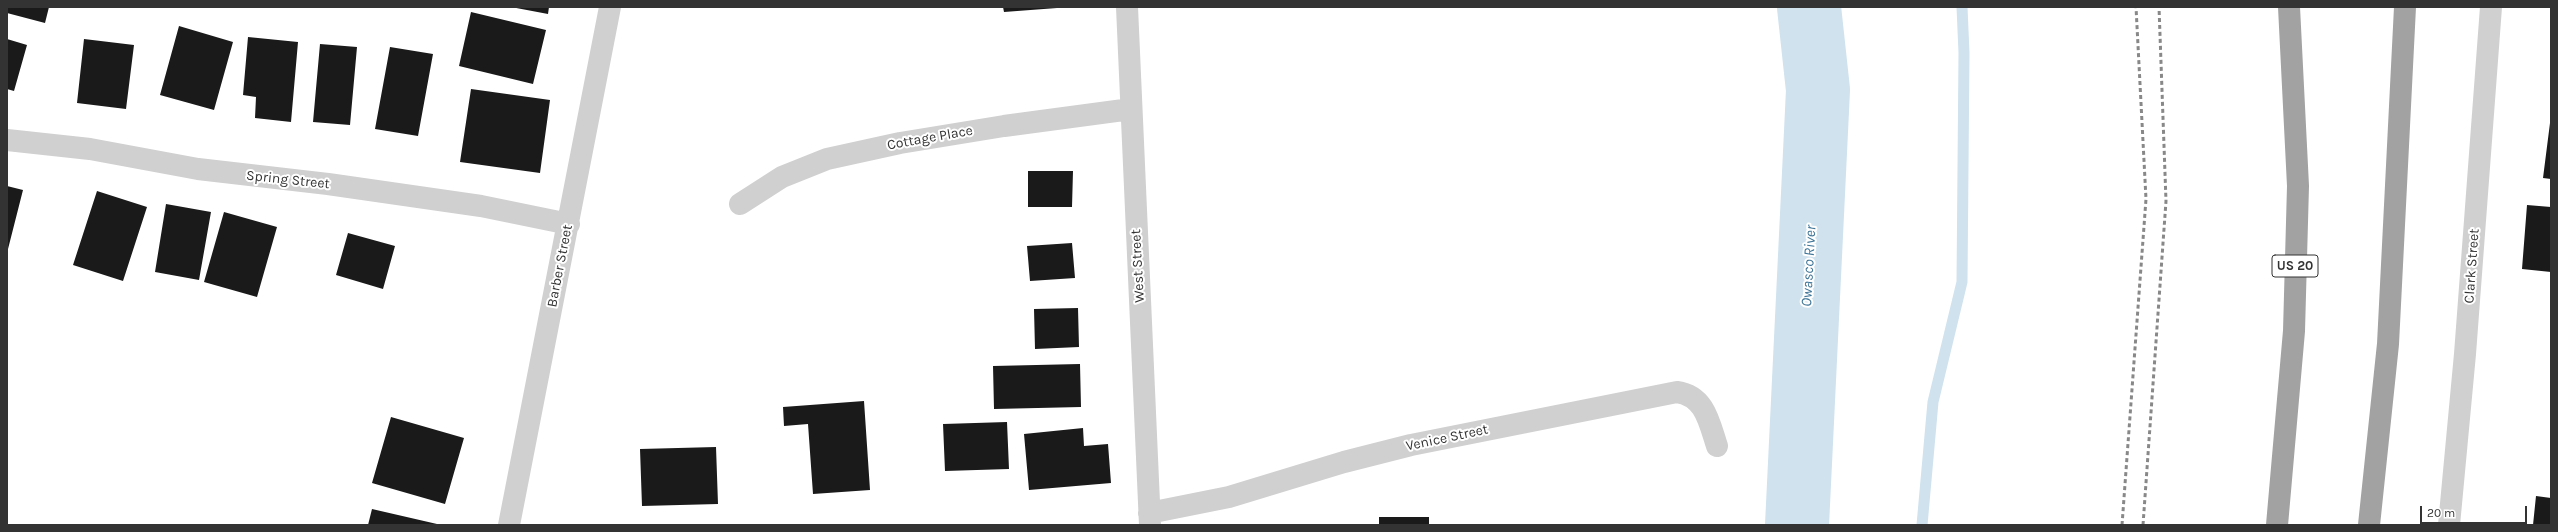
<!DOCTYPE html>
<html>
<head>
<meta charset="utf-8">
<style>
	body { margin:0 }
	#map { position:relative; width:2558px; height:532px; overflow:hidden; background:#fff; font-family:Karla,sans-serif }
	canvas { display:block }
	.frame { position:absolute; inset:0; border:8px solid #333; pointer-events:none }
	.scale { position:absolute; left:2420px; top:506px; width:107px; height:18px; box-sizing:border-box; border:2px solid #333; border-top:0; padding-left:5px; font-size:12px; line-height:14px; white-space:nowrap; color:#333; -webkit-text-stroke:3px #fff; paint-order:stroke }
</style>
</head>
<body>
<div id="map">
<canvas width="2558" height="532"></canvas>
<div class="frame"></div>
<div class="scale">20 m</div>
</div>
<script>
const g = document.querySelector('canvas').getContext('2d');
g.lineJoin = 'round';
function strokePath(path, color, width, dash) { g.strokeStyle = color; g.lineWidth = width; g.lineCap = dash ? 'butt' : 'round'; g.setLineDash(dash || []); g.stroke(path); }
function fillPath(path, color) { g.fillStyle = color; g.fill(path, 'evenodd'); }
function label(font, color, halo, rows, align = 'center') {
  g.font = font + ' Karla,sans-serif'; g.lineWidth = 4; g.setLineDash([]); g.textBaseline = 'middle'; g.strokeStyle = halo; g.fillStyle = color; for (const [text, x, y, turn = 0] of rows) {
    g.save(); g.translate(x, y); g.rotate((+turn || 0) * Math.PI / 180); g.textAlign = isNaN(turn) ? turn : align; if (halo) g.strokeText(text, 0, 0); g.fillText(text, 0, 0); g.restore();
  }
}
const stream = new Path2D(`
	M1922,525L1933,402L1962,282L1964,53L1962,7`);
const river = new Path2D(`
	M1797,525L1818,90L1809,7`);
const building = new Path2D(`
	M7,7H49L45,23L7,13Z
	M511,7H549L548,14Z
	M1003,7H1057V8L1004,12Z
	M471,12L546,30L533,84L459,66Z
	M179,26L233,42L214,110L160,95Z
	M248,37L298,42L291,122L255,118L256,97L243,95Z
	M7,39L27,45L14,91L7,89Z
	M84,39L134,45L126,109L77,103Z
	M320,44L357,47L350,125L313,122Z
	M390,47L433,54L418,136L375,129Z
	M471,89L550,100L540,173L460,162Z
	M2550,123H2551V179L2543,178Z
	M1028,171H1073L1072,207H1028Z
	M7,186L23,190L8,249H7Z
	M97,191L147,207L123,281L73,265Z
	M166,204L211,212L199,280L155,272Z
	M2527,205L2551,207V272L2522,269Z
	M224,212L277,227L257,297L204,282Z
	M348,233L395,246L383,289L336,275Z
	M1072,243L1075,278L1030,281L1027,246Z
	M1078,308L1079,347L1035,349L1034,309Z
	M1080,364L1081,407L994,409L993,366Z
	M864,401L870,490L813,494L808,424L784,426L783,407Z
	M391,417L464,438L445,504L372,483Z
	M1007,422L1009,469L945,471L943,424Z
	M1083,428L1084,446L1108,444L1111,483L1029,490L1024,434Z
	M716,447L718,504L642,506L640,449Z
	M2536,496L2551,498V525H2533Z
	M372,509L437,524V525H368Z
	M1379,517H1429V525H1379Z`);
const minor = new Path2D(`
	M1127,7L1150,525
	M7,140L90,149L198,169L328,184L481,206L569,224
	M740,204L782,177L827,159L900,143L1004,126L1131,109
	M1149,513L1229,497L1344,462L1411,445L1677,392C1705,396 1709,422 1717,446
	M509,525L610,7
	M2449,525L2465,354L2491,7`);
const trunk = new Path2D(`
	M2277,525L2294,331L2298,186L2289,7
	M2369,525L2388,344L2405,7`);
const rail = new Path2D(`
	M2122,525L2146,199L2136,7
	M2143,525L2166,201L2159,7`);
const shields = [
	[2295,266,46]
];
const shieldNames = [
	["US 20",2295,266]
];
const streetNames = [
	["Cottage Place",930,138,-10],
	["Spring Street",288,180,6],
	["Barber Street",560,266,-79],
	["West Street",1138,266,-93],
	["Clark Street",2472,266,-86],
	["Venice Street",1447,438,-12]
];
const waterNames = [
	["Owasco River",1809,266,-87]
];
strokePath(stream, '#cfe2ee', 11);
strokePath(river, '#cfe2ee', 64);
fillPath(building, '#1a1a1a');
strokePath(minor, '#d0d0d0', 22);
strokePath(trunk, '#a2a2a2', 22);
strokePath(rail, '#888', 3, [4, 3]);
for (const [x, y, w] of shields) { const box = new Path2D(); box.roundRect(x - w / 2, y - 11, w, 22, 3); g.fillStyle = '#fff'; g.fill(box); strokePath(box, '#333', 1); }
label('bold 13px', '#333', null, shieldNames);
label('14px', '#333', '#fff', streetNames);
label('italic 15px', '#3f7597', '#fff', waterNames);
</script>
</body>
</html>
